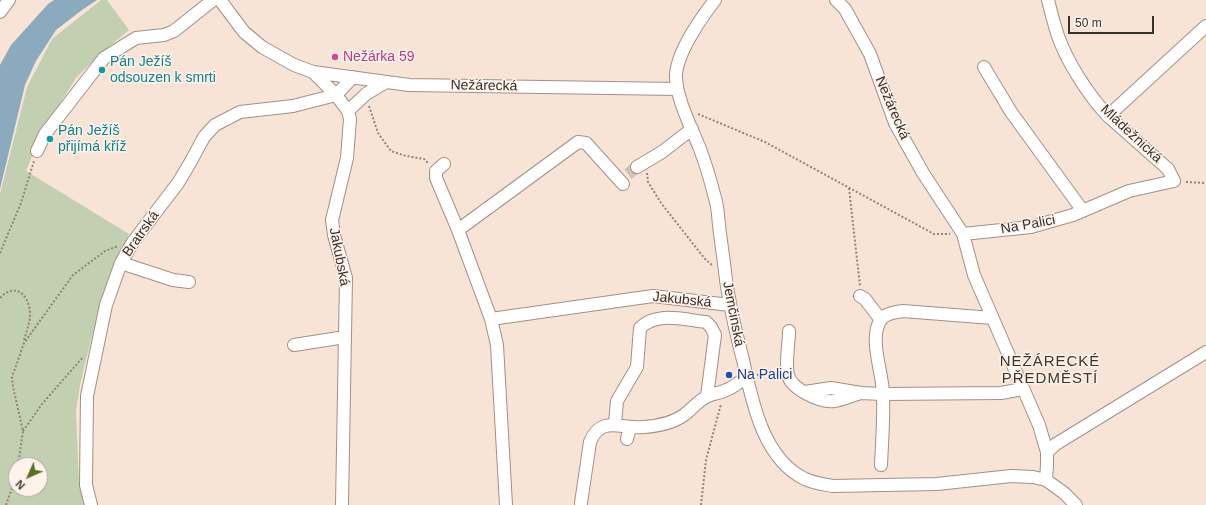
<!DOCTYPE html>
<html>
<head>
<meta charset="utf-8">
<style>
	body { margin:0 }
	#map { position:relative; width:1206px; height:505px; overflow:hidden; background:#f7e4d7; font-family:Arial,sans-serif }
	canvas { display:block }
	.north { position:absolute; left:8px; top:457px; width:40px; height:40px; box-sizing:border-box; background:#fff2eb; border:1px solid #afa59f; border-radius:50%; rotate:225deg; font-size:11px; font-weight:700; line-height:16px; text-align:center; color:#38312c }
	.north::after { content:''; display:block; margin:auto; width:14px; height:18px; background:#576f21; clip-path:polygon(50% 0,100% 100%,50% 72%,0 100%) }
	.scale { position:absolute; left:1068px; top:16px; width:86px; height:18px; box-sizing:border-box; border:2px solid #38312c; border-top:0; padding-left:5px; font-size:12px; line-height:14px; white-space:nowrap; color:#38312c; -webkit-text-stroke:3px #fff2eb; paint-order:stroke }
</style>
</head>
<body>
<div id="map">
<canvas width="1206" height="505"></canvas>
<div class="north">N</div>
<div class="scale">50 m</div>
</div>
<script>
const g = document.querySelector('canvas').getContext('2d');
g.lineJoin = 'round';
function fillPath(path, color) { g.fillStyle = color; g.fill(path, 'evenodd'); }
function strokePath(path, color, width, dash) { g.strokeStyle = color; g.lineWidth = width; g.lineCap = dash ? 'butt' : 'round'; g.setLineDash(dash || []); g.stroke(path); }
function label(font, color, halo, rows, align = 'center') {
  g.font = font + ' Arial,sans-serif'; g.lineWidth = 3; g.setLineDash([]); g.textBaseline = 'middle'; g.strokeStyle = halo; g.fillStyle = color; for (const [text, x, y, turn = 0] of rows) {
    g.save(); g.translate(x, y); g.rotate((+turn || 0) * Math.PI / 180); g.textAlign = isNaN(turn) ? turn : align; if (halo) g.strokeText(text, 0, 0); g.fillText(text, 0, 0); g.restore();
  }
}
const green = new Path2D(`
	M101,0H107L129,30L98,56L76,78L42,132L26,171L129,234L106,292L93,332L81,380L76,410L79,483L85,505H0V194L27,87L52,39ZM16,465H40V489H16Z`);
const water = new Path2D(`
	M54,0H97L82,10L56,30L36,61L25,85L0,189V65L11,45L48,4Z`);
const minorTunnel = new Path2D(`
	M628,174L637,167`);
const path = new Path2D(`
	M369,106L378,133L391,151L406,156L424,159L428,163
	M698,114L765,142L934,234H950
	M647,173L648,182L661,203L705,259L712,265
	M1186,182L1206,183
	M849,188L860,286
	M0,253L21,203L34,161
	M0,298C16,281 30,296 30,315C30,323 26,333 24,340
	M757,375L776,371
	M23,431L42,404L83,357
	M18,465L23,431L13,387L12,377L24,343L73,275L105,251L118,246
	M6,505L16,477
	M701,505L706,460L721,404`);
const minor = new Path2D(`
	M220,0L244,32L262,47L294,65L313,72L409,85L677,89
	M715,0C701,18 678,51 676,74C675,96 692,129 700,149C706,165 711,182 715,198C718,207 718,217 719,225C721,243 724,261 726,280C730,307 736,333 743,360C752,401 763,459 805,479C814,483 822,484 832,486L937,484L1011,476L1033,477L1046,480L1064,493L1076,505
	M836,0L845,9L870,54L895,123L923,173L963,234L974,275L1039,425L1047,452V465L1046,480
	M0,12L9,0
	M984,67L1011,112L1083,211
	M313,72L336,95L348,111L350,119L347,158L332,220L334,235L346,278L342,505
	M348,111L366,94L386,82
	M1108,116L1206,26
	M37,151L45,134L104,58L136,38L164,35L174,31L213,0
	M444,164L436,171V178L458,230L491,319L497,345L506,505
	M637,167L662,152L692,129
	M458,230L578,142L586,143L623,184
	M963,234L1031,227L1073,215L1129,191L1174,181L1168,169L1108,116C1089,96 1067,62 1058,36C1054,24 1051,12 1048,0
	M121,263L173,280L189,282
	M860,296L865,299L881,320
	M491,319L653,296L730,305
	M789,331C789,344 785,363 788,375C791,389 821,403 834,401C842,400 850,396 858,394
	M294,345L345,337
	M805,392L831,388L861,393L883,394L1001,393L1023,389
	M615,424L617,401L637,367L640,328C657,311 684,320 706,322L711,327L715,335L707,396
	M627,439L630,427
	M1047,452L1056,444L1206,352
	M881,465C882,442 884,418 883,394C883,372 868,339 881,319C886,313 896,312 903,311L992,318
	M581,503L590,442C601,414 623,430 644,427C657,426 673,423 684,415C692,409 700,399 708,396C714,393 721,393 726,390C733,388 740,381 747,377
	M91,505L86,485L87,396L106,305L121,263L133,242L178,183L190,163L204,137L215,125L240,112L293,106L336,95L353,77`);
const markers = [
	[335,57,4,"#d1479c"],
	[102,70,4,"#0f9aa8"],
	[50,139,4,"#0f9aa8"],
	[729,375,4,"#1a4fb4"]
];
const hotelNames = [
	["Nežárka 59",343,57]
];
const cultureNames = [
	["Pán Ježíš",110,62],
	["odsouzen k smrti",110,78],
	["Pán Ježíš",58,131],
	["přijímá kříž",58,147]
];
const streetNames = [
	["Nežárecká",484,86,1],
	["Nežárecká",892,108,67],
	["Mládežnická",1131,134,43],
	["Na Palici",1028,225,-10],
	["Bratrská",141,234,-55],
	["Jakubská",339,257,79],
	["Jakubská",682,300,6],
	["Jemčinská",733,314,79]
];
const transitNames = [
	["Na Palici",737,375]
];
const neighbourhoodNames = [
	["NEŽÁRECKÉ",1050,362],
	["PŘEDMĚSTÍ",1050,379]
];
fillPath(green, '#c3cfb1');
fillPath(water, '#8caabe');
strokePath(minorTunnel, '#d1c0b5', 12, [12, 6]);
strokePath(minor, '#a39085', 14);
strokePath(path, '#90847b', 2, [2, 2]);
strokePath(minor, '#fff', 12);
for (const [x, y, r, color] of markers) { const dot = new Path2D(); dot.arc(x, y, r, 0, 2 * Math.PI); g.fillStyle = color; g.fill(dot); strokePath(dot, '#fff2eb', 1.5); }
label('14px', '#b23c85', '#fff2eb', hotelNames, 'left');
label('14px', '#0d838f', '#fff2eb', cultureNames, 'left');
label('14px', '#38312c', '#fff2eb', streetNames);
label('14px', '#164399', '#fff2eb', transitNames, 'left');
g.letterSpacing = '1px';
label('15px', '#423329', '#fff2eb', neighbourhoodNames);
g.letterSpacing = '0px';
</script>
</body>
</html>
